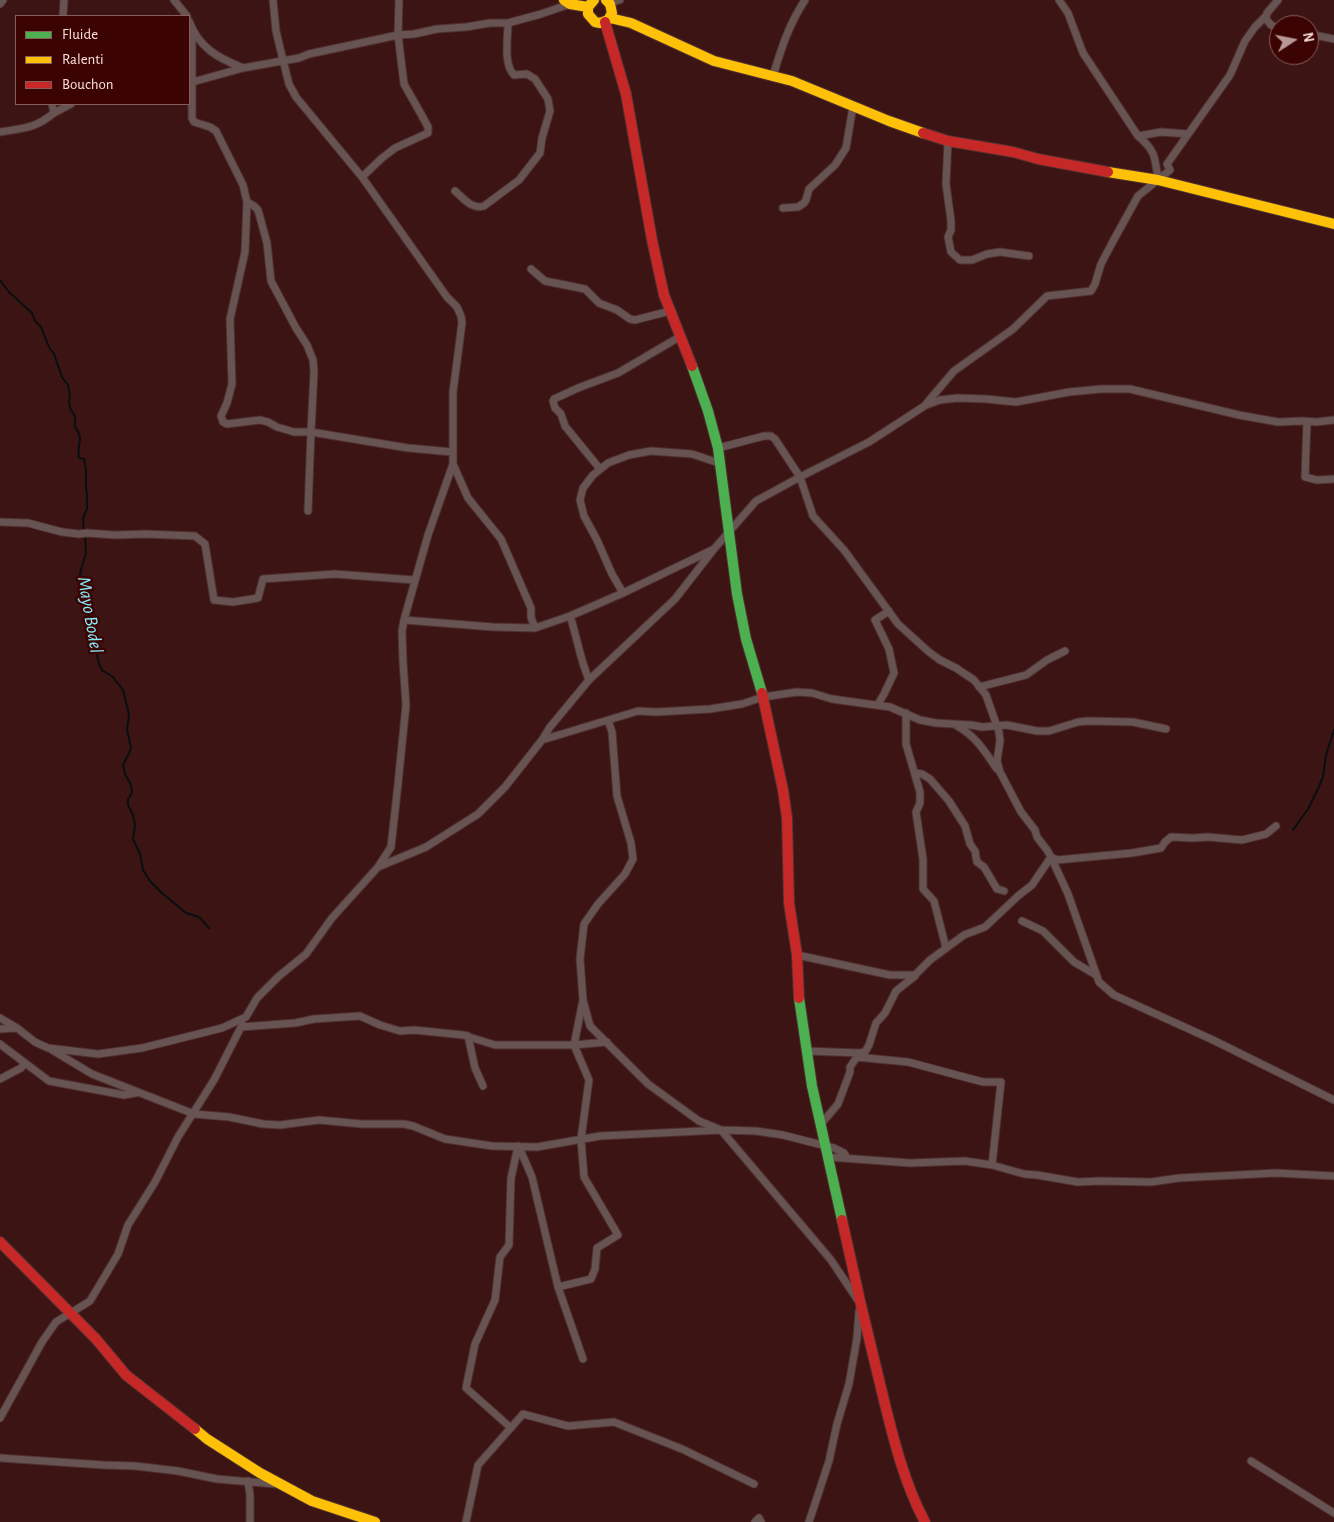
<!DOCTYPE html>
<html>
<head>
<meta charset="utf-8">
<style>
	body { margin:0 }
	#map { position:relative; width:1334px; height:1522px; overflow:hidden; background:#3c1414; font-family:"Alegreya Sans",sans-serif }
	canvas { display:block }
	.legend { position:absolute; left:15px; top:15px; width:175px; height:90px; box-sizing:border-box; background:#3b0403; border:1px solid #885c59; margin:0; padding:6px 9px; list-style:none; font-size:15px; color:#fbdfdb }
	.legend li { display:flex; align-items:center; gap:10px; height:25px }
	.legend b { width:25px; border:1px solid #885c59 }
	.north { position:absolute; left:1269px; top:15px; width:50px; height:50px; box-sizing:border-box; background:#3b0403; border:1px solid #885c59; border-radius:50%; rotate:79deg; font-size:14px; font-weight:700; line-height:20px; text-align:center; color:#fbdfdb }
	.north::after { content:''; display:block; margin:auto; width:18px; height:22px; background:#b89895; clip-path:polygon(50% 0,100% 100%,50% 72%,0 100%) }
</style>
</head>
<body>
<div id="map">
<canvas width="1334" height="1522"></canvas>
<ul class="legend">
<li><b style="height:6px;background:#4caf50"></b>Fluide</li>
<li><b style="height:6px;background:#ffc107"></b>Ralenti</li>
<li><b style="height:6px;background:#c62828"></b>Bouchon</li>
</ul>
<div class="north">N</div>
</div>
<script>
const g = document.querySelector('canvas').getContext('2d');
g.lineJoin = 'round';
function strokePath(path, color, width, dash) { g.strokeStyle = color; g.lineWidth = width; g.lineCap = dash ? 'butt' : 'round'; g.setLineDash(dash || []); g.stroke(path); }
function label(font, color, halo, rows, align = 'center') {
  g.font = font + ' "Alegreya Sans",sans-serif'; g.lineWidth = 5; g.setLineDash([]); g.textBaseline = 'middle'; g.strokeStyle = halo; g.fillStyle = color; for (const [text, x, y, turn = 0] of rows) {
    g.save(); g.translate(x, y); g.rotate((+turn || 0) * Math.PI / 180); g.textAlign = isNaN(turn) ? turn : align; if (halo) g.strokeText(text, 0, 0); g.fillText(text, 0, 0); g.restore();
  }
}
const stream = new Path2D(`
	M0,280L9,292L32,313L35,321L41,327L49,347L54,354L62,377L68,385L70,395L69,402L70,408L75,416V427C85,439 76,445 79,458L84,459L86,470V487L87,496V509L83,518L84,532
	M85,536L86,553L80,573L99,664L102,670L113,677L123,690L129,714L127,730L131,747L130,751L123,765L125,774L131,785L132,793L128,799V805L133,815L135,826L133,839L140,854L143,870L150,881L162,893L186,913L199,917L209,928
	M1293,830L1308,809L1316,793L1323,777L1326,755L1334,730`);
const street = new Path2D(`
	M174,0L187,16
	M273,0L276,31L282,56L289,84L296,97L362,177L447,297L457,307L461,316L462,323L453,392V464L428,535L404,620L402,631L403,662L406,705L398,784L391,847L378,867
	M1059,0L1068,13L1083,53L1138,136C1156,151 1155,158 1158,180
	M1278,0L1267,13L1266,19L1271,25L1279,29
	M0,4L3,0
	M611,4L613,2L620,0
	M63,16L64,0
	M189,21C199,48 218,58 243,68
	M192,30V118L194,122L210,127L216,131L243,185L247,202L245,252L230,319L232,384L227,403L221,416L223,422L227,424L260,420L268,422L277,427L294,432H311L408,448L452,452
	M1309,34L1334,39
	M773,76C781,49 789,24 805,0
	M189,83L243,68L299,58L309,54L398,35L414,34L437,29L466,27L490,23H508L541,14L570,4
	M54,113L71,104
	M0,132C24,128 34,129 54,113L52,104
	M1138,136L1161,132L1188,134
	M948,141L946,184L951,221V230L948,237L951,252L960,260H972L987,254L1000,252L1029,256
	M362,177L382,158L395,148L428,133V127L421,114L404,84L398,35L399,0
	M455,191C463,198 472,210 484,206L519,180L540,153L542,138L550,111L548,99L535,79L527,74L514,75C503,64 508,37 508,23
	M247,202L254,206L258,210L267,243L271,281L296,328L307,345L313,360L314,372L311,432L308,511
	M783,208L798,207L804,203L806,200L809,189L835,165L846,148L853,106
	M531,269L545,281L585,289L599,303L617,310L630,319L635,320L670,311
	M926,404L954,371L1013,329L1047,296L1091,291L1095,284L1101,264L1112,243L1138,196L1170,170L1167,164L1230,75L1245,41L1255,27L1266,16
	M1307,422L1305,477L1317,480L1334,479
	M718,448L764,436H771L775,439L800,477L813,516L844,550L898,624L929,652L940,660L956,668L974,680L986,695L999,732L1000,741L997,761L1000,772L1021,812L1035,830L1037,837L1047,850L1051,857L1068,894L1099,982L1114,995L1213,1040L1334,1100
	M453,464L468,498L501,539L531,608V617L535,628L570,616L623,593L712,550
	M600,469L565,426L561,414L555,408L553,401L554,399L578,388L618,373L681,336
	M0,522L28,523L62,532L79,534L87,533L115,535L145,534L195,536L205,544L214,600L233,602L258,598L263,579L335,574L414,580
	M623,593L612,574L597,540L584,516L580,500L583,488L593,475L608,463L629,455L651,451L692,454L719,463
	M570,616C577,637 580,659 589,680
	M404,620L493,627L535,628
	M979,687L1026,675L1047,660L1065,651
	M878,704L884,694L894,673L889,649L875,620L889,611
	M906,713V744L920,792V803L916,812L923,859V889L934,901L946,948
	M957,726C976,736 985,752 997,769
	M542,740L638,711L656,712L710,709L742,704L763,697L797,692L812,693L832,699L890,707L920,720L936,723L971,725L982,727L1007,725L1037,731H1049L1078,722L1088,721L1133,722L1166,729
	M915,773L922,774L930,779L949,801L965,826L970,844L975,851L977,862L984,867L997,889L1004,891
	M1022,921L1043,931L1074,962L1096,975
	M797,955L890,975H915L930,960L964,935L985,927L1018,896L1032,885L1051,857L1057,860L1132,853L1161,848L1165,842L1171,837L1193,838L1208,837L1242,840L1266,834L1276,826
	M583,1000L590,1026L648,1084L699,1121L721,1130L831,1260L857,1299
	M0,1018L17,1028
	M243,1025L241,1027L295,1023L314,1019L360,1016L380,1025L400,1031L414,1030L463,1035L468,1036L475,1068L483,1086
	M0,1029L17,1028L35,1042L48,1048L98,1054L142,1048L222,1028L246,1017L257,998L279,976L306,954L332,918L378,867L426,847L478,814L505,787L542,740L550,727L589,680L675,599L714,549L756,501L800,477L869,442L926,405L940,400L957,398L986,399L1016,402L1069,392L1101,389H1130L1239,415L1278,422L1302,421L1316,422L1334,420
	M466,1036L495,1045H574L607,1042
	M0,1044L49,1081L124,1095L136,1093
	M52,1050L92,1074L194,1114L229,1117L263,1124L280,1125L319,1120L362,1124H404L413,1126L445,1139L492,1146L537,1147L600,1136L721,1130L756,1131L783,1135L834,1148L844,1153L847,1158
	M807,1051L859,1053L865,1052L869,1045L876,1023L885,1013L896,991L915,976
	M856,1057L908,1062L983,1082H1001L992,1165
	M0,1079L21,1068L25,1063
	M821,1124L838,1104L850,1072V1067L859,1054
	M519,1147L532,1177L558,1287L583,1359
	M828,1157L910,1163L965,1161L992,1165L1024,1174L1037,1175L1078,1182L1100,1181L1151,1182L1179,1178L1276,1173L1334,1176
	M558,1287L591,1279L595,1269L597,1248L618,1235L584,1177L581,1139L589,1080L574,1045L583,1000L580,959L584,924L598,904L625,874L633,859L631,843L617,796L612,732L608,720
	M0,1418L42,1342L56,1322L90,1301L118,1254L128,1225L155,1182L178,1137L214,1080L241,1027
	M511,1428L466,1388L475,1344L495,1300L500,1257L509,1245L511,1178L518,1146
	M0,1458L103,1465L135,1466L178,1471L217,1479L275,1484
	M1251,1461L1334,1513
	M248,1481L250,1495V1522
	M466,1522L478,1465L523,1414L568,1426L614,1422L682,1449L754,1484
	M755,1522L759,1518L761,1522
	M809,1522L829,1461L837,1424L849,1384L857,1338L859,1311`);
const fast = new Path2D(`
	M692,366L708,411L718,448L737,594L746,639L762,693
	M799,998L812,1086L842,1220`);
const slow = new Path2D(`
	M564,0L570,4L588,7
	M594,0L588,7V14L595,22L600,23L608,20L612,13L610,4L606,0
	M610,18L631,23L714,61L792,81L889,121L923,133
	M1108,172L1158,180L1334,224
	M195,1429L207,1439L260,1473L312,1501L375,1522`);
const jam = new Path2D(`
	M605,22L626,94L652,240L664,295L692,366
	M923,133L948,141L1013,152L1038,159L1108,172
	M762,693L783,790L787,818L789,903L797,955L799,998
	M842,1220C854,1276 867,1332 881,1388C892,1433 903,1481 925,1522
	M0,1242L96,1339L126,1375L195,1429`);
const waterNames = [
	["Mayo Bodel",90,615,80]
];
strokePath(stream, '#080f10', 2);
strokePath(street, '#4f302f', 9);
strokePath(fast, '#4f302f', 12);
strokePath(slow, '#4f302f', 12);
strokePath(jam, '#4f302f', 12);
strokePath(street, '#665352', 7);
strokePath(fast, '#4caf50', 10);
strokePath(slow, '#ffc107', 10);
strokePath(jam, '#c62828', 10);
label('italic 19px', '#87eefd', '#3b0403', waterNames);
</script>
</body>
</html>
